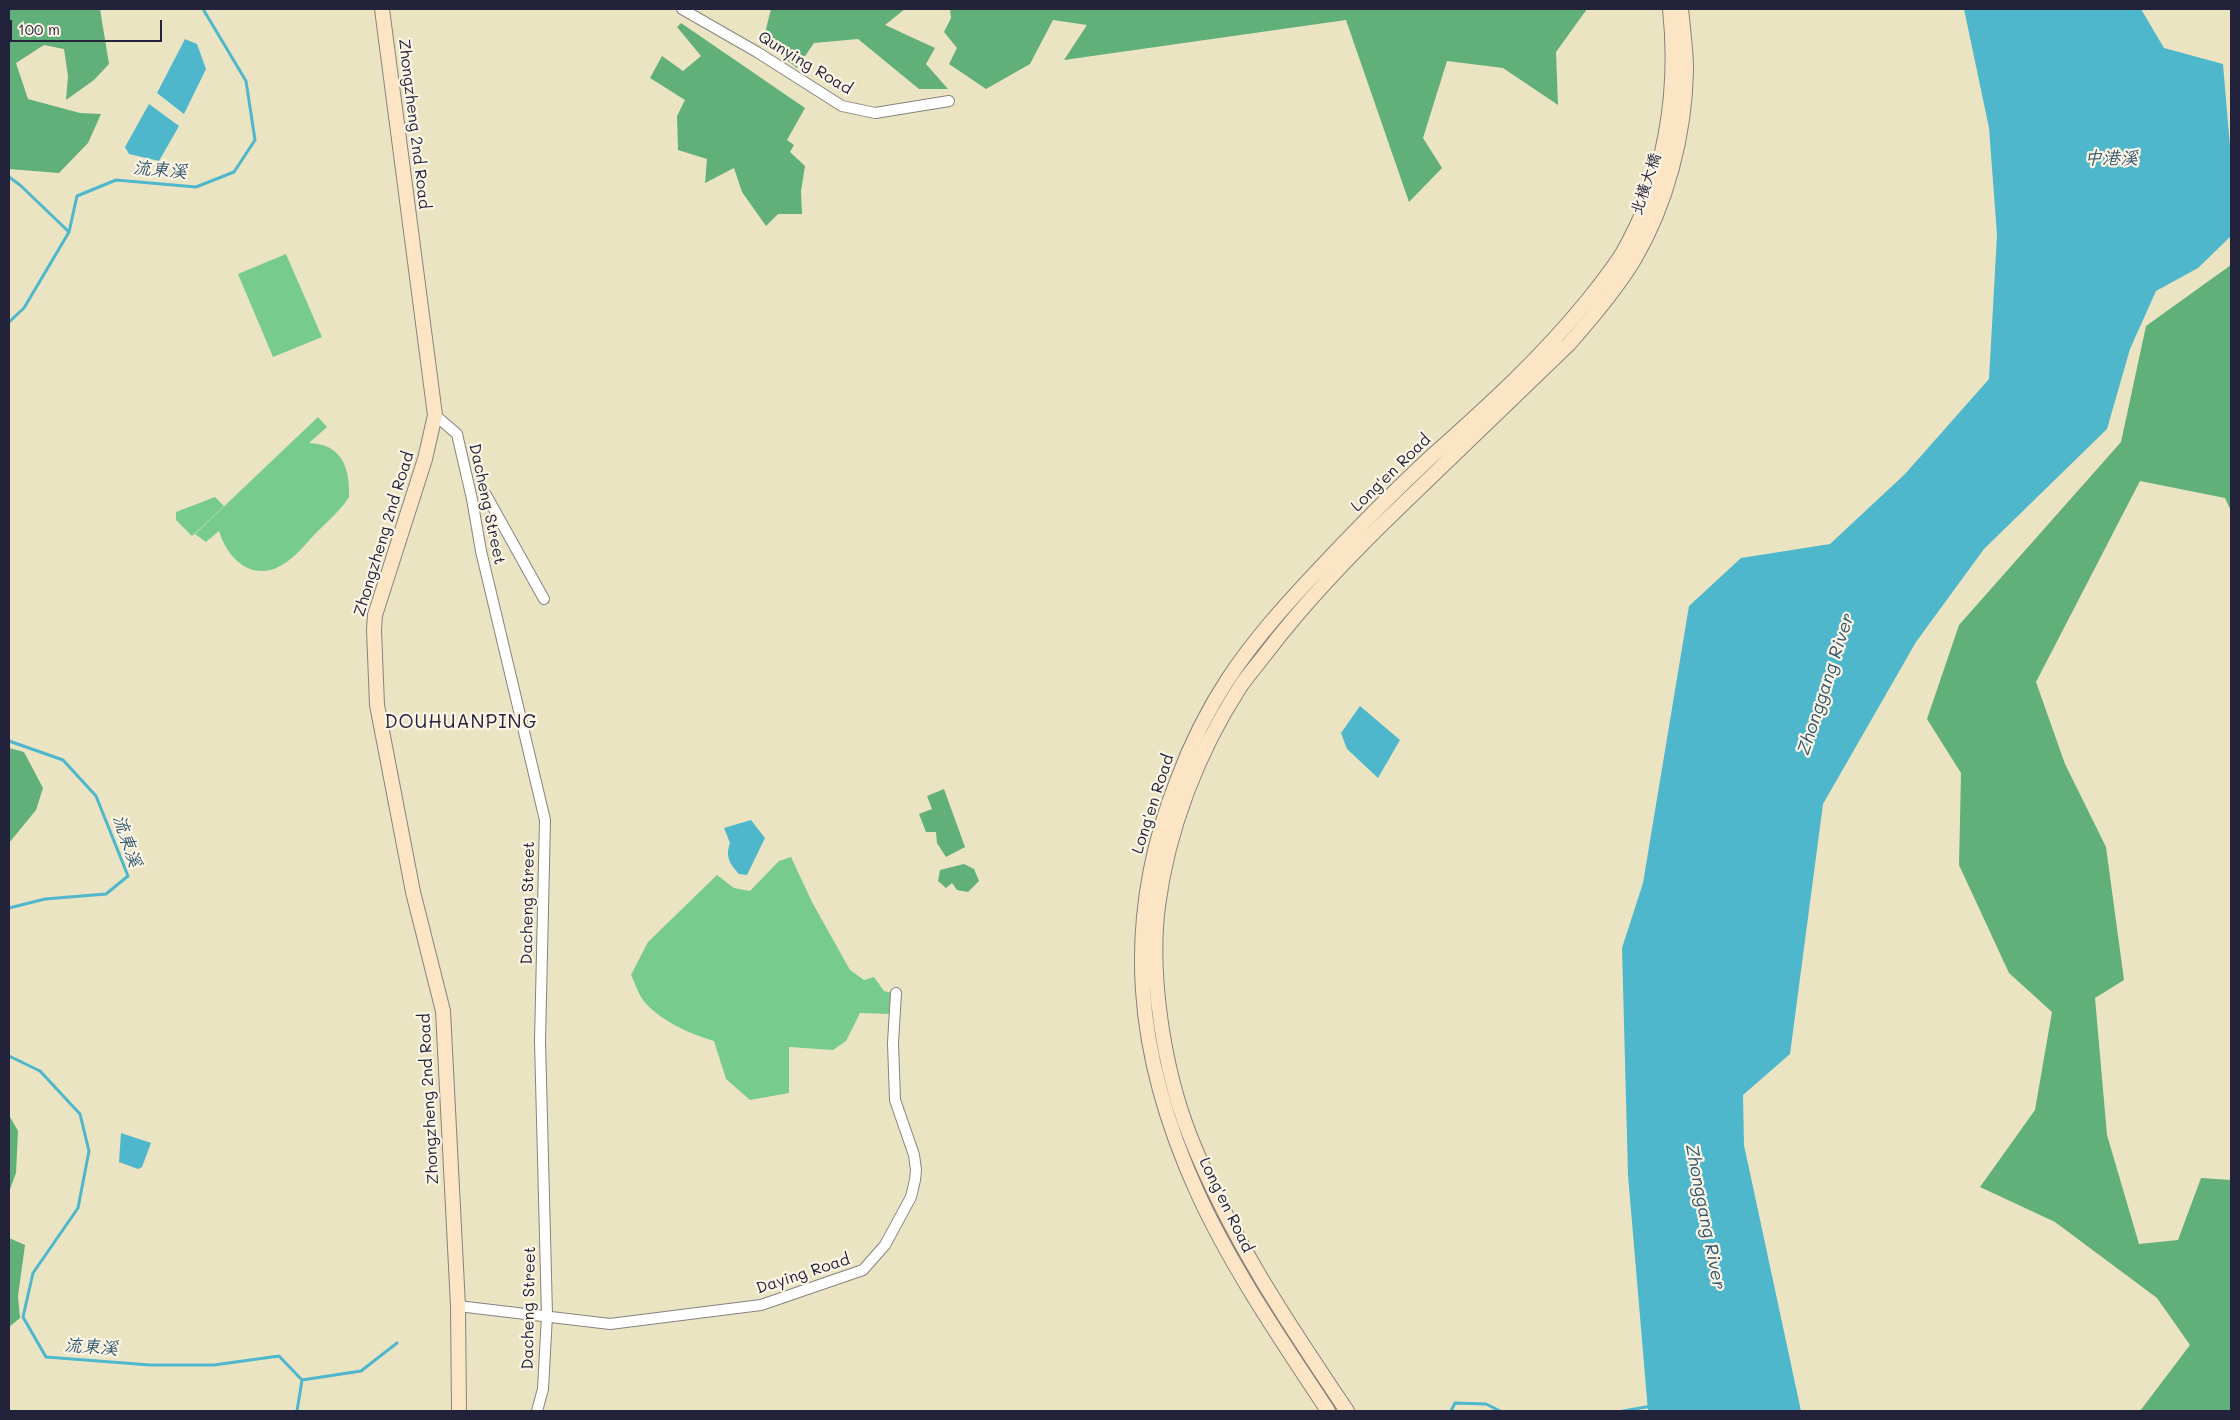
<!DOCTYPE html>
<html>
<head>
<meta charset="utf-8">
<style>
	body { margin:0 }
	#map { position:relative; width:2240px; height:1420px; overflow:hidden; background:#ebe4c3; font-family:Mali,sans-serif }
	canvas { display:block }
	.frame { position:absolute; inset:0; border:10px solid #22223b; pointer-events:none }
	.scale { position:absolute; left:10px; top:20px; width:152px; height:22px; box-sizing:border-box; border:2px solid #22223b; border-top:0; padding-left:6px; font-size:15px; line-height:18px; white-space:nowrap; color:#22223b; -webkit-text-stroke:4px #fcf5e5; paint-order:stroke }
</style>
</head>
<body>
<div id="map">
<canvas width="2240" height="1420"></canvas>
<div class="frame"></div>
<div class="scale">100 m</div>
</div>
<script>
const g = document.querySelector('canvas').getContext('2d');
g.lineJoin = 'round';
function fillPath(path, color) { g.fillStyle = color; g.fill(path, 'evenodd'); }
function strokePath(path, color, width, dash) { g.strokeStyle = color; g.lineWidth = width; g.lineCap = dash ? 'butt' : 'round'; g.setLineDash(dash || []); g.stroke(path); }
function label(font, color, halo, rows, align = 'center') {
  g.font = font + ' Mali,"LXGW WenKai TC",sans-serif'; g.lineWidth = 4.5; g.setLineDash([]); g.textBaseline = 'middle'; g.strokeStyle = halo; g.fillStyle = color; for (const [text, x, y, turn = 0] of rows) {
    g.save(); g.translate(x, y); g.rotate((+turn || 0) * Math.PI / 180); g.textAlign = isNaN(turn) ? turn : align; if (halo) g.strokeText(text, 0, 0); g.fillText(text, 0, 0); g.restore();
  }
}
const green = new Path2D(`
	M286,254L322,337L273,357L238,274Z
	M318,417L327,427L309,443C342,444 350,468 349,497C341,510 329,520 318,531C307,542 296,557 282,565C252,583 227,558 219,531L206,542L195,534Z
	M215,497L224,506L192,536L176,520V512Z
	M791,857L812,902L850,970L864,980L874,977L884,991L892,993L890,1014L860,1013L846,1041L833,1050L789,1047V1093L750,1100L726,1079L714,1041C692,1035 657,1019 643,1000C638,993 635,983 631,975L648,942L717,875L734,888L750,891L779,861Z`);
const forest = new Path2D(`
	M9,9H100L109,64L94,80L66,100L68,76L64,49L44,45L16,63L28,99L80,113L101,114L88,143L59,173L9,169Z
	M771,9H905L885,25L935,48L926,64L948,89H919L858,39L814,43L797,68L763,41Z
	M950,9H1587L1556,52L1558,105L1503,68L1447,61L1423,138L1442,168L1409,202L1346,20L1064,60L1087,25L1053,20L1030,64L986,89L949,64L957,48L944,32L951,18Z
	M681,23L805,108L787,140L794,145L790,152L805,166L801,191L802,214H778L766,226L742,192L734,168L705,183L707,159L678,150L677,116L685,100L650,78L662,56L683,71L701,56L677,27Z
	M2231,265V511L2225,498L2140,481L2036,682L2065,764L2106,847L2124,980L2095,998L2107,1135L2139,1244L2178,1240L2201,1178L2231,1180V1411H2140L2190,1345L2157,1298L2055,1222L1980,1187L2035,1110L2052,1012L2009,973L1959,865L1961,773L1927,719L1959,625L2121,442L2146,326Z
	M9,748L24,752L43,788L36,810L9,843Z
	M944,789L965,847L946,857L937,843L936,832H926L919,814L932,809L927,796Z
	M964,864L974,869L979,881L968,892L957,890L952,883L946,888L938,881L940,870Z
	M9,1115L18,1131L16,1173L9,1192Z
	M9,1238L25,1245L18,1296L20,1318L9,1327Z`);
const water = new Path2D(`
	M1964,9H2141L2164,48L2223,64L2231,158V236L2198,268L2156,291L2130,349L2107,429L1984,549L1916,642L1823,804L1790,1054L1743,1095L1744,1145L1801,1411H1648L1628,1175L1622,948L1643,883L1689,606L1741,558L1830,544L1905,474L1989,379L1997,235L1989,128Z
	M185,39L197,44L206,69L184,114L157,93Z
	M149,104L179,126L159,161L129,154L125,147Z
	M1360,706L1400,740L1378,778L1347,749L1341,733Z
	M751,820L765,838L747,875L739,874C730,864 725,857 730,843L724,828Z
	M121,1133L151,1143L142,1167L138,1169L119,1162Z`);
const stream = new Path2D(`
	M9,177L20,185L69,232
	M9,322L24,308L69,232L77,196L116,180L196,187L234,172L255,140L246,81L203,9
	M9,741L63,760L96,796L128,876L106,894L45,899L9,908
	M9,1056L40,1071L80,1114L89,1151L78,1208L33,1273L23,1317L46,1357L150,1365H214L279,1356L302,1380L297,1411
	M302,1380L361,1371L397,1343
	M1451,1411L1455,1403L1486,1404L1500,1411
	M1623,1411L1652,1406`);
const street = new Path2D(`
	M682,9L757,52L842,106L875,113L949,101
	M435,415L457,434L472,499L481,551L545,820L540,1041L547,1315L543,1389L537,1411
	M486,495L544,599
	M458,1306L610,1324L761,1305L863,1270L885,1245L911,1197L915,1180L916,1170L914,1155L895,1100L893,1043L896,993`);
const secondary = new Path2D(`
	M382,9L435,415L425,459L375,615L374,630L377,705L413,892L443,1011L458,1306L459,1411
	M1328,1411C1282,1341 1233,1270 1198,1194C1135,1056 1121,924 1177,781C1190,746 1207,711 1228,679C1255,638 1288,602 1322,566C1358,528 1394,491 1432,456C1488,406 1541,358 1588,300C1600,285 1612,270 1622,254C1665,180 1679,93 1670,9
	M1347,1411C1287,1322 1230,1237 1190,1136C1164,1070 1149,976 1158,906C1168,829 1198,752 1240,687C1248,675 1258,664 1267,652C1308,598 1355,550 1404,503C1459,450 1514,397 1569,344C1592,318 1616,290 1634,260C1667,204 1685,134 1686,70C1686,50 1683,29 1681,9`);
const streetNames = [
	["Qunying Road",805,63,31],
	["Zhongzheng 2nd Road",414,124,83],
	["北橫大橋",1646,184,-72],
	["Long'en Road",1391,473,-44],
	["Dacheng Street",487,504,78],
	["Zhongzheng 2nd Road",384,534,-73],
	["Long'en Road",1153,804,-72],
	["Dacheng Street",528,903,-89],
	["Zhongzheng 2nd Road",429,1099,-93],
	["Long'en Road",1226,1205,64],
	["Daying Road",803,1274,-18],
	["Dacheng Street",529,1308,-89]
];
const waterNames = [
	["中港溪",2111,158],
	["流東溪",160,170,5],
	["Zhonggang River",1826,684,-72],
	["流東溪",127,841,71],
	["Zhonggang River",1705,1217,79],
	["流東溪",91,1347,4]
];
const quarterNames = [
	["DOUHUANPING",461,722]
];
fillPath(green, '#77cb8e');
fillPath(forest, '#61af79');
fillPath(water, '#4eb7cc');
strokePath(stream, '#4eb7cc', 3);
strokePath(street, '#86837f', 12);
strokePath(secondary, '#86837f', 16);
strokePath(street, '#fff', 10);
strokePath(secondary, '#fce5c4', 14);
label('16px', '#22223b', '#fcf5e5', streetNames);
label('italic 18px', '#31566e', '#fcf5e5', waterNames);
g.letterSpacing = '1px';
label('19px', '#22223b', '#fcf5e5', quarterNames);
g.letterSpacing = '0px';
</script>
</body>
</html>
